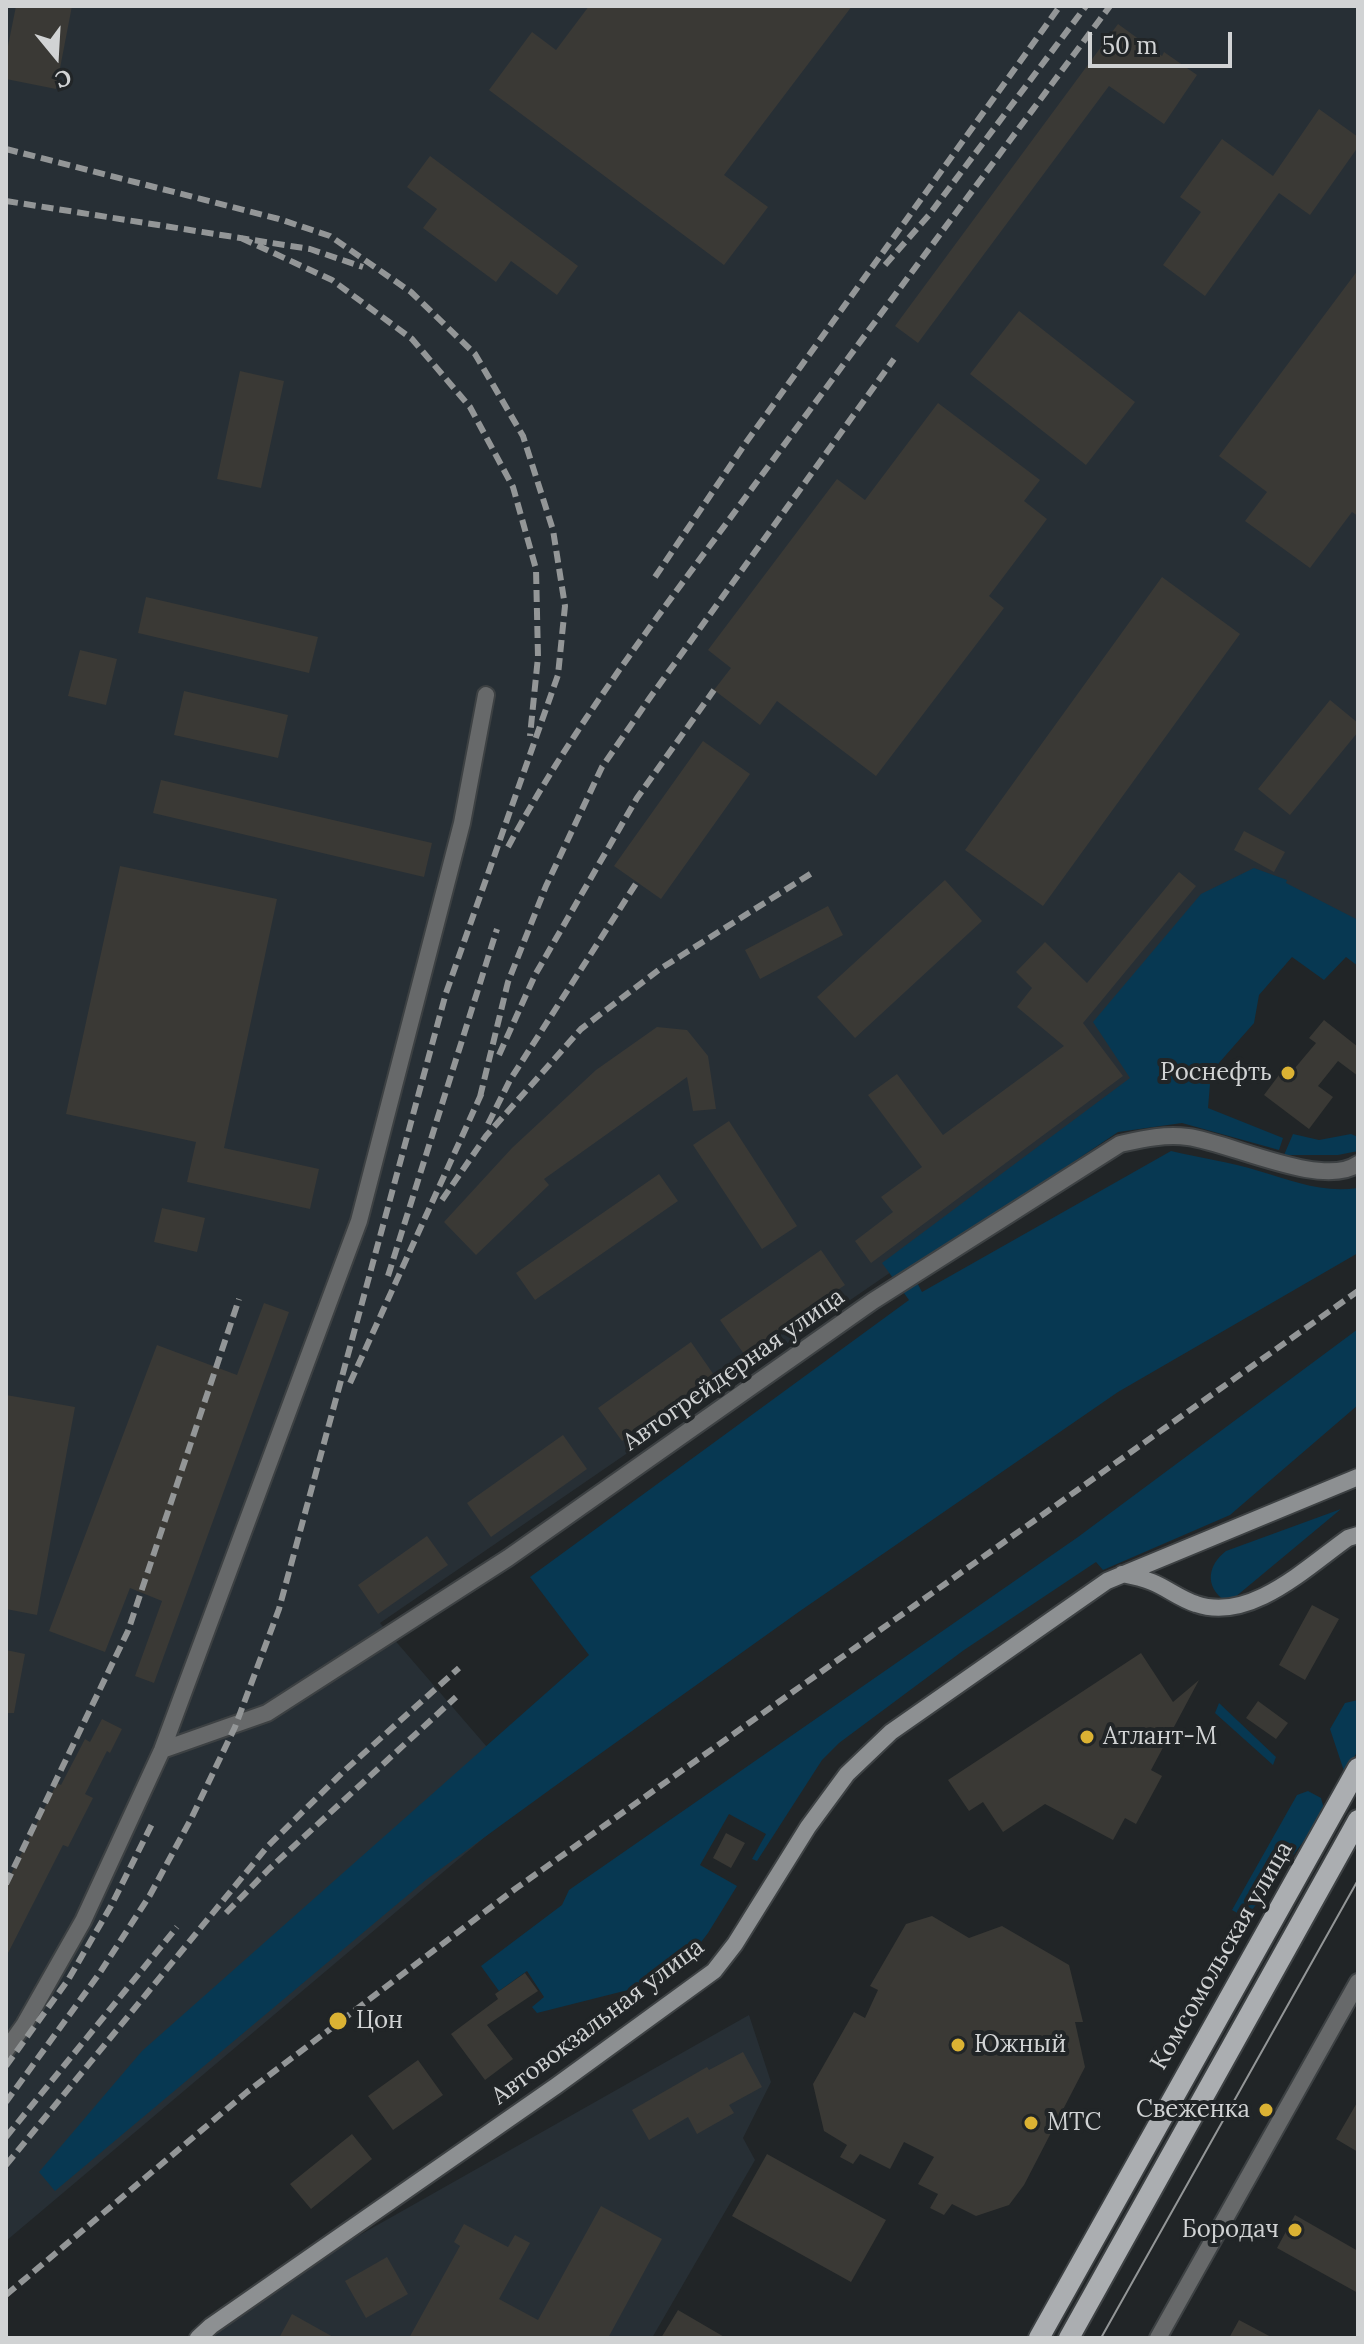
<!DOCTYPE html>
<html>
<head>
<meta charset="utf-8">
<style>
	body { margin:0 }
	#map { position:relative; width:1364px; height:2344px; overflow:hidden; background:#212527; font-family:Lora,serif }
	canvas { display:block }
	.frame { position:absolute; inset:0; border:8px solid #d1d3d4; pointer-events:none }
	.north { position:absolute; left:16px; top:16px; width:80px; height:80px; -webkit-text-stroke:6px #212527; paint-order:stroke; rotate:162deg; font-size:22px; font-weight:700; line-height:32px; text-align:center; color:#d1d3d4 }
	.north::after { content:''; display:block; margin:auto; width:28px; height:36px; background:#d1d3d4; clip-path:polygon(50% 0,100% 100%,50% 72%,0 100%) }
	.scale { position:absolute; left:1088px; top:32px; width:144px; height:36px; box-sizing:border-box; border:4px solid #d1d3d4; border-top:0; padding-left:10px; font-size:24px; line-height:28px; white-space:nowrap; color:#d1d3d4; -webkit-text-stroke:6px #212527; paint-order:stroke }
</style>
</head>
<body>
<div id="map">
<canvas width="1364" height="2344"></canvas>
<div class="frame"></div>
<div class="north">С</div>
<div class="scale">50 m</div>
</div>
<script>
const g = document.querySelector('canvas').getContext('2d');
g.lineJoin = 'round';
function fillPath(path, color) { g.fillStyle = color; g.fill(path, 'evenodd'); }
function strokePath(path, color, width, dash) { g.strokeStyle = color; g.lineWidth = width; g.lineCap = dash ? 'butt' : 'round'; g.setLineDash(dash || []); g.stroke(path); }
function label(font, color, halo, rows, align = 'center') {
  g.font = font + ' Lora,serif'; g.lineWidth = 8; g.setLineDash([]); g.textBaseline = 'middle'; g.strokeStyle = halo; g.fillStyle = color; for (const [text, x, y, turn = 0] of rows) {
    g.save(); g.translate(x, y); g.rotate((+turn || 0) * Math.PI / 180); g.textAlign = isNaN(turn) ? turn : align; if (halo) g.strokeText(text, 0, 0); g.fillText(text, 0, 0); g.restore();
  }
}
const built = new Path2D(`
	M6,6H1358V924L1260,876L1140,1101L380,1623L531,1798L6,2241Z
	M749,2015L771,2082L743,2138L755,2160L652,2338H191L220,2314Z`);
const green = new Path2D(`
	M1254,868L1287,880L1286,883L1358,920V966L1346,957L1324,980L1292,957L1259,995L1254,1023L1211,1072L1208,1108L1283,1138L1279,1150L1182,1123L1118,1132L911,1271L922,1292L1171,1151C1200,1158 1230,1162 1259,1171C1294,1181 1321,1193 1358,1188V1253L1118,1392L800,1611L555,1786L427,1879L55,2191L39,2172L142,2051L589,1655L530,1577L909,1300L882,1263L1130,1078L1093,1022L1201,894Z
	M1293,1134L1319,1140L1351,1134L1358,1137V1151L1338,1155H1284Z
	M1358,1329V1405L1230,1515L1103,1570L1096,1562L964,1650L839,1743L822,1760L757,1861L752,1859L766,1834L729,1814L700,1865L737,1886L708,1933L676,1975L632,1989L537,2013L532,2007L544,1997L527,1971L499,1991L481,1966L562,1905L569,1890L1078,1537Z
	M1341,1509L1234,1598L1225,1601C1204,1586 1208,1565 1226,1551Z
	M1358,1700V1750L1345,1774L1330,1729L1345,1703Z
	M1219,1703L1276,1757L1273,1765L1215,1713Z
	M1308,1791L1321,1798L1324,1809L1312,1830L1246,1918L1232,1910L1297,1795Z`);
const building = new Path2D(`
	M16,6H72L56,89L6,79V56Z
	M589,6H852L724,175L768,207L724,265L489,90L532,32L556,50Z
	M1118,24L1162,56L1164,52L1197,75L1164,124L1109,86L918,343L895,326Z
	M1319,109L1358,137V147L1310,215L1279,193L1205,296L1163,265L1201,212L1180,197L1222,139L1273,176Z
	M430,156L578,266L557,295L511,261L496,282L423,228L437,209L407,187Z
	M1358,270V516L1352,512L1310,568L1245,521L1267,492L1219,456Z
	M1019,311L1135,402L1086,465L970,374Z
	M240,371L284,381L261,488L217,479Z
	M938,403L1040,480L1024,501L1047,519L989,596L1004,608L876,776L777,701L760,725L714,690L731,668L708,650L837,479L865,500Z
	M1162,577L1240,634L1043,906L965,850Z
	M146,597L318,637L309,673L138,633Z
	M80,650L117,659L106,705L68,696Z
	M184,691L288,715L278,758L174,735Z
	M1330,700L1358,723V732L1290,815L1258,789Z
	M703,741L750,774L661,899L614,866Z
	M161,780L432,843L424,877L153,813Z
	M1244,831L1285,852L1274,872L1234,850Z
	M120,866L277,899L224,1148L319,1169L310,1209L187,1182L196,1142L66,1114Z
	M1179,872L1196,886L1083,1023L1123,1076L871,1263L855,1241L893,1212L881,1197L922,1167L868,1095L897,1074L943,1135L1064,1046L1017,1007L1032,988L1016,972L1045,942L1087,983Z
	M945,880L982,921L855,1038L817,997Z
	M828,906L843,935L760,979L745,950Z
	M1324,1020L1358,1047V1076L1338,1061L1318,1086L1333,1097L1309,1129L1264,1095L1288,1063L1295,1068L1316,1043L1309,1038Z
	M657,1027L687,1030L708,1056L716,1109L693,1111L687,1077L544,1179L549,1185L476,1255L444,1222L512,1148L596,1070Z
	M729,1121L797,1226L762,1249L693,1145Z
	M659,1174L678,1201L535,1300L516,1273Z
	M162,1208L205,1218L197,1252L154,1242Z
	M821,1250L845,1285L744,1354L720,1320Z
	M264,1303L289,1312L154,1683L135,1676L162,1601L130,1588L105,1652L49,1631L157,1345L237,1375Z
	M691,1342L714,1375L622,1441L598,1408Z
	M6,1395L75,1407L37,1615L6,1609Z
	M563,1435L587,1469L491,1537L467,1503Z
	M427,1536L448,1565L378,1614L358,1585Z
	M1312,1605L1339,1619L1305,1680L1279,1665Z
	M6,1650L25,1654L14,1713H6Z
	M1141,1653L1173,1702L1199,1680L1151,1770L1162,1776L1136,1824L1125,1818L1113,1840L1045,1804L1003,1832L983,1802L969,1811L948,1780Z
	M1258,1701L1288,1723L1276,1739L1246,1718Z
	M102,1719L122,1729L110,1753L107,1751L85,1794L93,1798L68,1847L63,1845L6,1957V1884L57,1783L61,1785L85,1739L90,1742Z
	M726,1833L745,1843L731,1868L713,1858Z
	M932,1916L969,1938L1002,1926L1069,1965L1083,2022H1075L1085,2067L1024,2185L1009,2205L976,2216L952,2204L944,2215L930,2208L938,2194L918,2184L934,2157L904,2142L890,2169L860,2154L853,2164L840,2157L847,2145L824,2131L813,2084L854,2012L865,2018L878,1990L870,1986L906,1924Z
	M525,1973L538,1991L487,2025L513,2059L485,2080L451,2034L498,1999L495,1994Z
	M743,2052L762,2087L729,2105L734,2113L697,2134L688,2117L649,2140L632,2110L707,2067L709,2070Z
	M418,2060L443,2095L393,2130L368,2096Z
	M1358,2101V2152L1336,2139Z
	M352,2134L372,2159L311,2209L290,2184Z
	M767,2154L886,2220L851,2282L732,2216Z
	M601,2206L662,2239L608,2338H409L460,2246L454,2242L464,2224L508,2247L515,2235L530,2243L499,2299L538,2320Z
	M1295,2215L1358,2251V2293L1277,2248Z
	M387,2257L408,2294L366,2318L345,2281Z
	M678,2310L726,2338H661Z
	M292,2314L335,2338H279Z
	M1239,2320L1273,2338H1229Z`);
const street = new Path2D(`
	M162,1750L267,1713L508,1558L873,1301L1120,1144C1143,1139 1164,1134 1188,1137C1229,1142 1322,1189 1358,1164
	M6,2050L24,2025L83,1921L162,1750L359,1221L462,823L486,695
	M1158,2338L1358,1982`);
const secondary = new Path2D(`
	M1122,1574C1132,1576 1142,1578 1152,1582C1167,1588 1180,1599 1196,1604C1250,1623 1307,1567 1348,1538L1358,1535
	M198,2338L211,2326L556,2086L714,1971L735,1944L808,1827L847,1774L891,1732L1107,1581L1358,1477`);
const primary = new Path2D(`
	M1039,2338L1358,1768
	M1069,2338L1358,1820`);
const tram = new Path2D(`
	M1101,2338L1358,1880`);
const rail = new Path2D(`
	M6,149L279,219L330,236L411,292L475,354L523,436L553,530L565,606L558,675L446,993L279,1609L235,1727L191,1819L150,1895L99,1974L6,2102
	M6,201L310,249L363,267
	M241,238L332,280L412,339L470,407L513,487L536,569L538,657L530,736
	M885,265L929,215L1086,6
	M655,577L745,444L1060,6
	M508,847C574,724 660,614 742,502C864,336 987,171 1110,6
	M499,1055L535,975L637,798L714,690
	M480,1097L508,982L546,886L602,767L649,699L894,359
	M488,1124L510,1080L637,882
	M442,1200L486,1136L581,1029L660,969L815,871
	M388,1276L497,929
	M350,1383L484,1088
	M6,1884L128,1631L239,1299
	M226,1913L269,1869L456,1697
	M6,2066L68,1980L111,1906L154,1820
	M6,2137L177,1927
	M6,2165L267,1847L344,1771L459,1668
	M6,2295L247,2092L515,1889L1358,1291`);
const markers = [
	[1288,1073,8,"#dbb233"],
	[1087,1737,8,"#dbb233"],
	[338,2021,10,"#dbb233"],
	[958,2045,8,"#dbb233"],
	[1266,2110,8,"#dbb233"],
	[1031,2123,8,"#dbb233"],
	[1295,2230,8,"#dbb233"]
];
const poiNames = [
	["Роснефть",1272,1073,"right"],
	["Атлант-М",1103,1737],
	["Цон",356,2021],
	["Южный",974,2045],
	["Свеженка",1250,2110,"right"],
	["МТС",1047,2123],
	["Бородач",1279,2230,"right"]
];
const streetNames = [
	["Автогрейдерная улица",734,1370,-35],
	["Комсомольская улица",1222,1956,-60],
	["Автовокзальная улица",598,2022,-37]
];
fillPath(built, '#272f35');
fillPath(green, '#073852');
fillPath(building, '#3a3935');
strokePath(street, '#3d4143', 20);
strokePath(secondary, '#3d4143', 20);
strokePath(primary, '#3d4143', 24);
strokePath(street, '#67696a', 16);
strokePath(secondary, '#8d9092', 16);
strokePath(primary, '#abaeb1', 20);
strokePath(tram, '#939697', 2);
strokePath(rail, '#939697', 6, [12, 6]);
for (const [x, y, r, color] of markers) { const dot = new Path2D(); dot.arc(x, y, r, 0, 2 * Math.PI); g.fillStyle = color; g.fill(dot); strokePath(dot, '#212527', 3); }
label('24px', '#d1d3d4', '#212527', poiNames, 'left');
label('24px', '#d1d3d4', '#212527', streetNames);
</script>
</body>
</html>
